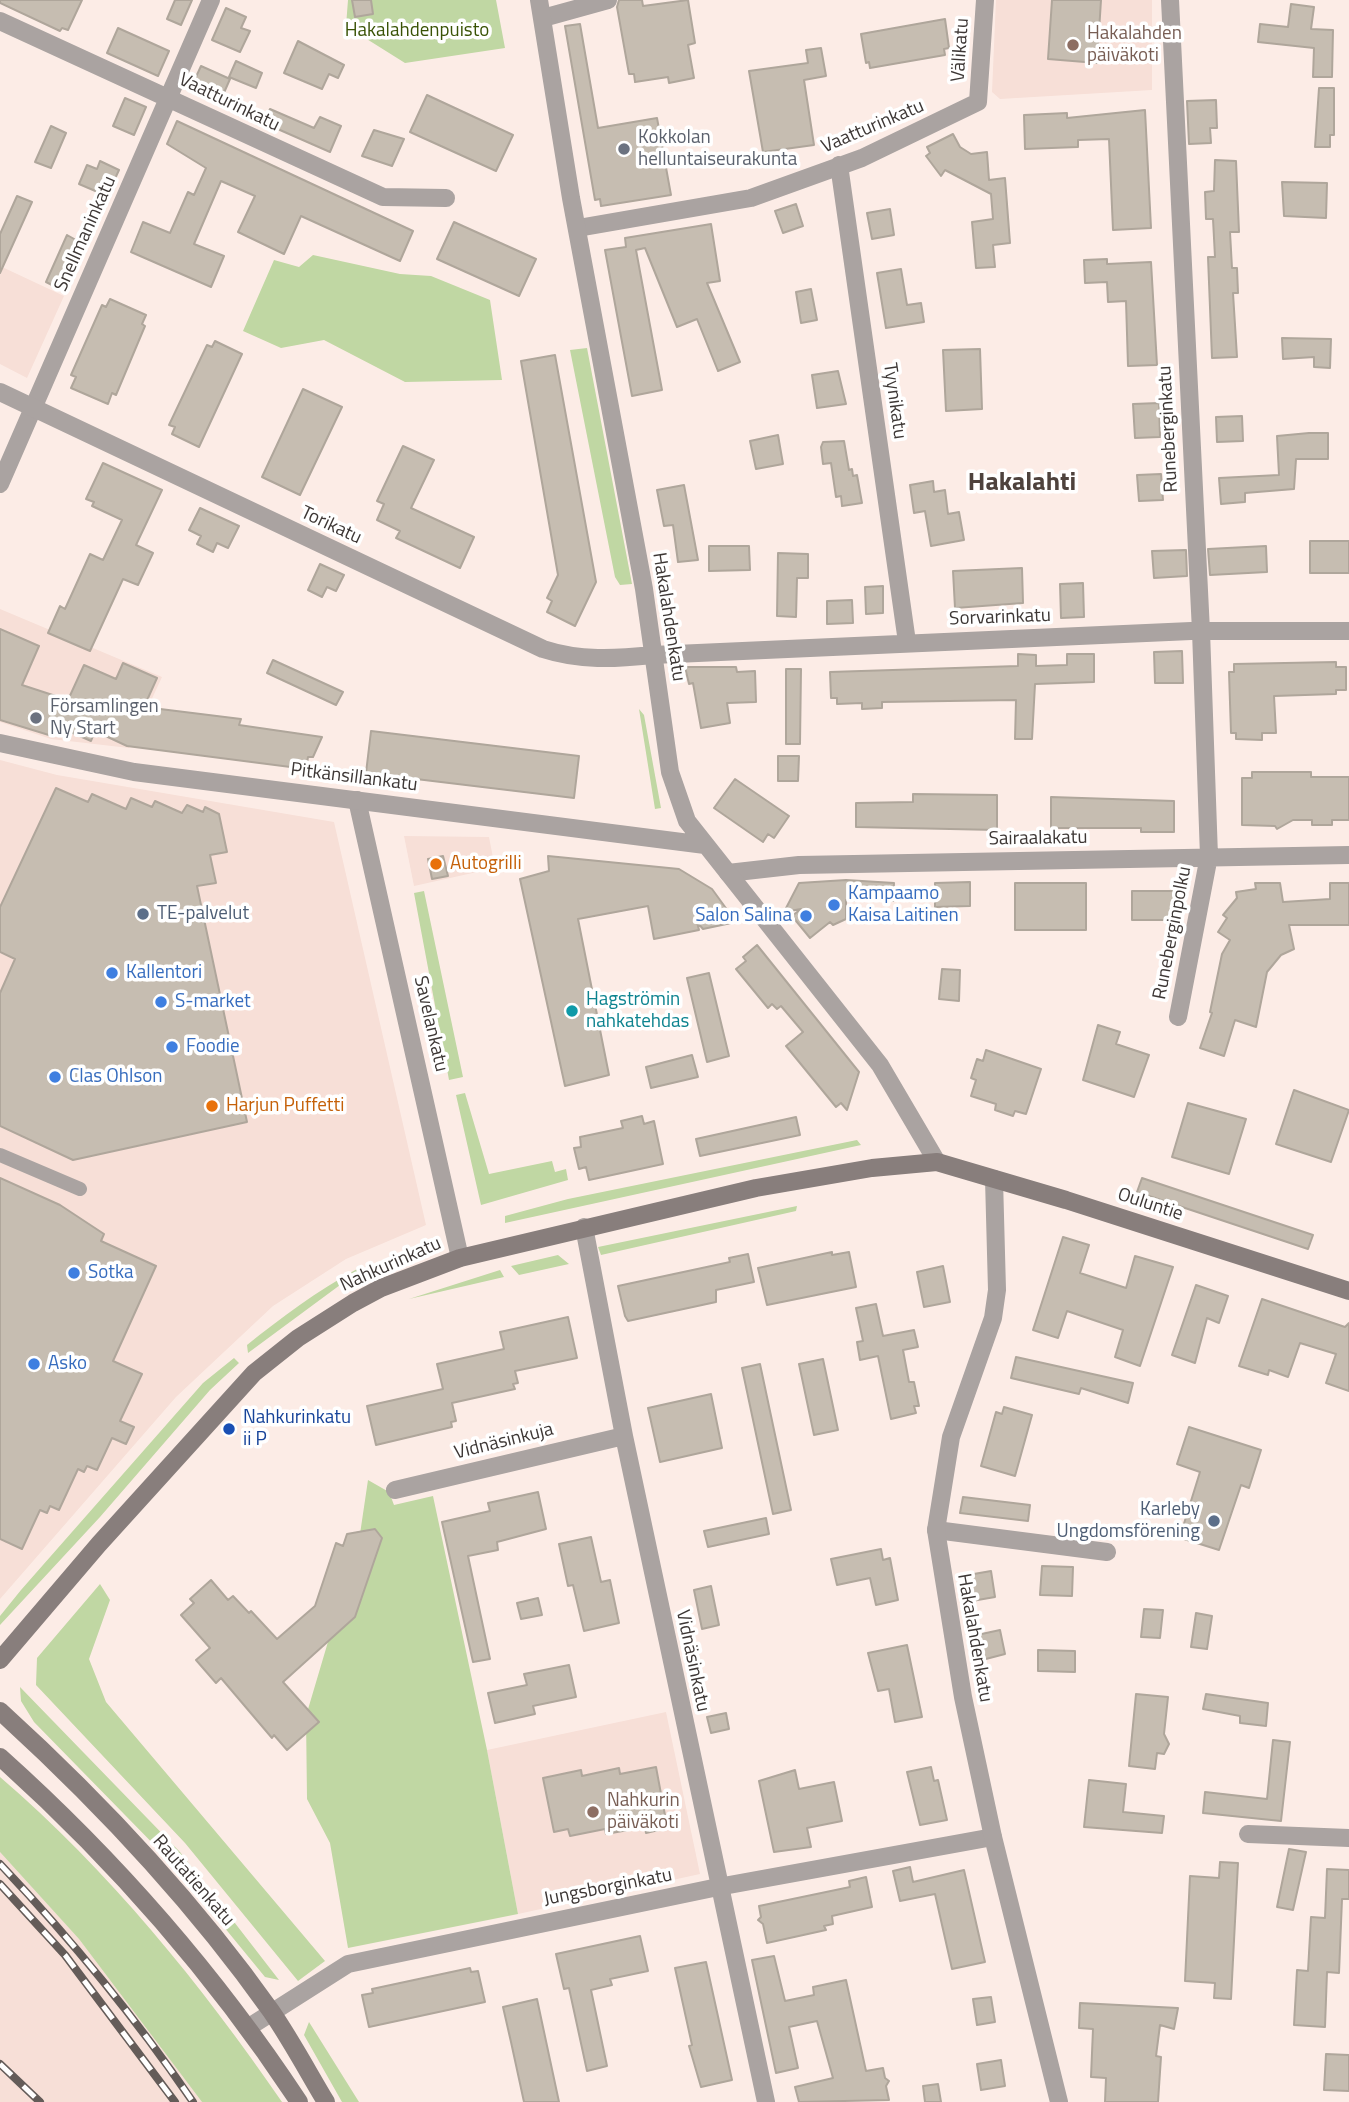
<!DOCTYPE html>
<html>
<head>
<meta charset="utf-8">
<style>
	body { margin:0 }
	canvas { display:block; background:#fcece6 }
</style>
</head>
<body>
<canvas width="1349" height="2102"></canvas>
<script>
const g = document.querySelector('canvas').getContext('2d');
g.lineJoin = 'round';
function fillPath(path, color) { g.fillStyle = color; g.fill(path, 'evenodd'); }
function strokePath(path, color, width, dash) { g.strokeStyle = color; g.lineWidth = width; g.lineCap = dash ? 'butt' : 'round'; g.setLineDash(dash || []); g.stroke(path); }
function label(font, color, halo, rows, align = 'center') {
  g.font = font + ' "Titillium Web",sans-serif'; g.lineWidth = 7; g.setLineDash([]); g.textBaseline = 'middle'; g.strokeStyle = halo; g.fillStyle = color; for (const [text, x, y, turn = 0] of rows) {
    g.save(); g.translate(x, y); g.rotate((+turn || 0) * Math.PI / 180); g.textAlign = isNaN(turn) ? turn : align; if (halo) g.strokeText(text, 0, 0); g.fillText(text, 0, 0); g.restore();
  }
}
const built = new Path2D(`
	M996,0H1152V90L1000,99L992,92Z
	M0,266L64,296L27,378L0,364Z
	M0,609L162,677L129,748L51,739L0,722Z
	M0,760L57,775L334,822L426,1225L346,1259L273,1306L176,1397L0,1599Z
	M404,836L489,837L495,868L414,886Z
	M666,1712L700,1874L518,1914L487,1750Z
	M0,1852L79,1939L202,2102H0Z`);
const green = new Path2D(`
	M348,0H496L505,48L405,63L346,26Z
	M313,255L400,274L431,276L490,300L502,380L405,382L324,340L281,348L243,331L274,260L299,267Z
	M587,348L632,584L620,585L615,577L570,350Z
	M639,709L644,715L661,808L655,809Z
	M424,891L463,1077L449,1080L414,893Z
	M465,1093L489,1174L552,1161L555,1172L566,1169L568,1180L481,1205L456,1095Z
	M857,1140L861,1145L505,1223V1216L568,1199Z
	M797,1206L796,1211L601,1255L598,1247Z
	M558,1255L569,1264L519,1275L511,1266Z
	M357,1269L359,1271L248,1353L247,1345C282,1317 317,1291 357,1269Z
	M500,1270L504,1277L409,1299Z
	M234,1358L239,1363L210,1390L100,1517L0,1625V1616L21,1590L203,1383Z
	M368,1480L389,1492L394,1505L433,1496L487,1750L518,1914L348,1948L330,1843L307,1799L306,1716L360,1534Z
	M100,1584L110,1600L89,1659L106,1702L325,1961L298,1981L185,1843L36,1685L37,1658Z
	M20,1687L180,1852L279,1980L265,1977L169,1860L34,1722L21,1701Z
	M0,1777C109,1871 201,1984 282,2102H202L79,1939L0,1852Z
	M309,2022L359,2102H342L304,2035Z`);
const building = new Path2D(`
	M0,0H82L68,30L62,28L60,31L0,3Z
	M175,0H192L181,25L167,19Z
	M352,0H371L373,14L355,17Z
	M619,0H642L643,6L688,0L695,43L688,45L694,78L669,83L668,77L635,82L634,74H629L617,7Z
	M1052,0H1101L1097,63L1048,59Z
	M1291,4L1314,7L1311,29L1333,30L1332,77H1313L1314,48L1258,42L1260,24L1288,27Z
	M226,8L246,17L241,28L250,31L240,52L212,40Z
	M945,19L949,48L944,49L945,55L870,68L869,62L866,63L861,34Z
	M580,24L598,128L657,118L671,195L601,206L600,199L595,200L565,26Z
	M118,28L169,51L158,76L107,53Z
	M298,41L344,65L338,78L329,74L322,89L284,73Z
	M821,48L826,76L804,80L814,145L763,152L749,71L808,63L806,50Z
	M236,61L262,73L256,88L229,77Z
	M201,66L230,79L223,95L215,91L211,100L190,90Z
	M1319,88H1334V135H1330V147H1315Z
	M427,95L513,135L496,171L410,132Z
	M125,98L146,107L134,135L113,126Z
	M1216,100L1217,128H1210L1211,143L1189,144L1187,101Z
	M270,109L314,128L320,117L341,126L330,152L264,123Z
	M1145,110L1151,228L1113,230L1109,139L1078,140V147L1025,149L1024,115L1067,113V118Z
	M177,121L413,231L400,261L301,216L284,254L238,232L255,196L221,181L194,244L224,256L211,287L131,252L143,222L170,233L188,192L194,195L206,168L167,144Z
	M51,126L66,133L51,168L35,162Z
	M374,130L404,139L392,166L362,156Z
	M953,134L960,147L971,154L987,152L989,180L1005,178L1010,243L993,245L995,267L976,268L972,222L993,219L991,194L945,170L941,176L926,156L930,153L927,147Z
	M1215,160L1236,161L1239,232H1230L1232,268H1237L1238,293H1233L1237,357L1212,358L1208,257H1215L1213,219H1206L1205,192L1214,191Z
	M100,161L119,170L107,196L79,184L87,165L97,169Z
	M1282,182L1327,183L1326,218L1284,216Z
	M17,196L32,202L0,273V234Z
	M796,204L803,226L783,233L775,211Z
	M890,209L894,235L872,239L867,213Z
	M454,222L536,259L519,296L437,259Z
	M711,224L720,281L707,283L740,362L718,371L697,319L677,327L645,248L636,250L662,390L632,396L605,250L626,247L625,238Z
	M67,235L85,245L64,291L46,282Z
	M1107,259V264L1151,262L1157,365L1128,366L1126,301L1108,302L1107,282L1085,283L1084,260Z
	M901,269L907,305L921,303L924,322L886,328L877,273Z
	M811,289L817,320L801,323L796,292Z
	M110,299L146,315L142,324L145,326L116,395L112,393L108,404L71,388L76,377L71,375L102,305L106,307Z
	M1282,338L1331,339L1330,368L1314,367V357L1283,359Z
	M215,341L242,354L199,447L172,434L175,427L169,425L207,345L212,347Z
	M980,349L982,409L946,411L943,350Z
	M555,355L596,582L575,626L547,612L552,601L547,598L558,575L521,361Z
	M838,371L846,404L817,408L812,375Z
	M303,389L342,407L300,495L262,477Z
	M1159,403L1160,437L1135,438L1133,404Z
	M1242,416L1243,441L1217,442L1216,417Z
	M1309,433H1328V459H1296L1294,489L1245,493V502L1221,504L1219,478L1279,475L1277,436Z
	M778,435L783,464L756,469L750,441Z
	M844,441L849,470L852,469L853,476L857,475L862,503L842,506L841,496L836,497L831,463L823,464L821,447L823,442Z
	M403,446L434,460L411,508L474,537L460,568L396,538L400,531L377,520L384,504L377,501Z
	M103,463L162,490L136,545L153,553L138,585L123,579L90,651L48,633L60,606L65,609L90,554L103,560L122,520L92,506L94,502L86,499Z
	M1161,474L1163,500L1139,501L1137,475Z
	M933,481L934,492L945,490L948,514L959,512L964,540L931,546L925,511L914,513L910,485Z
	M684,485L698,560L678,562L673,525L664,526L657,490Z
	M200,508L239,526L228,548L217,543L213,552L197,544L201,536L189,530Z
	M1310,541H1349V573H1310Z
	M709,546H749L750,570L709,571Z
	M1266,546L1267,572L1210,575L1208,549Z
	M1186,550L1187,576L1154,578L1152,551Z
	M778,553L808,554V578H797L796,617L777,616Z
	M320,564L344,575L336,591L327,587L322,597L308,590Z
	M1022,568L1023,603L955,608L953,571Z
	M1083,583L1084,617L1061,618L1060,584Z
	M883,586V613L866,614L865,587Z
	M852,600L853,623L827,624V601Z
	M0,629L39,646L22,685L68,700L84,665L116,679L123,663L157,678L144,707L241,719L239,725L322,737L313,757H308L306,769L127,746L95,731L91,741L57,726L52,736L0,720Z
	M1182,651L1183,683H1155L1154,652Z
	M1018,654L1036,655V666L1067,665V654H1094V682L1035,684L1032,739H1015L1016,700L882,702V708L862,709V703L837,704V698H831L830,672L1018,666Z
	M273,660L343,692L336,705L267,673Z
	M1336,662V667H1346V690H1336V694L1274,696L1276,733H1262V740L1236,739V733H1231L1229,672H1234V664Z
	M685,667H736L737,672L755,671L756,702L727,703L730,723L701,728L693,683L689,684Z
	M786,669H801L800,744H786Z
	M371,731L579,756L574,798L366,773Z
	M778,756H799L798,781H778Z
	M1252,772H1311V777H1349V820H1332V825H1312V820H1293L1277,829L1275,826L1242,825V778H1252Z
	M735,779L789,816L774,838L768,834L763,842L714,808Z
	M56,788L88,802L92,794L126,809L131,798L152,807L155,801L182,813L187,805L203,812L205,807L219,814L227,852L210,855L216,883L197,886L247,1122L73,1160L0,1126V993L15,959L0,952V907Z
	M913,794L997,795V830L856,827V803L913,802Z
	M1051,797L1174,801V832H1141V828H1051Z
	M443,856L448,876L432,879L428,859Z
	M548,856L679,869L712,889L736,922L703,929L697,922L699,930L654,939L648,906L578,919L609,1075L565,1086L520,879L549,871Z
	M846,880L894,883L893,901L846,900V919L833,925L830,922L810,938L792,916L801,909L784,912L799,883Z
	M970,882V906L935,907V883Z
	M1015,883H1086V930H1015Z
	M1255,883H1280L1283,902L1330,899V883H1349V925H1289L1294,949L1281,955L1267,972L1256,1027L1235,1020L1224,1056L1200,1048L1212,1013L1210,1012L1222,954L1230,940L1218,932L1227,918L1223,915L1237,898L1236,892L1256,889Z
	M1132,891H1175V920H1132Z
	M757,945L859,1072L847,1110L841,1103L836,1107L786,1046L803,1032L781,1006L777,1009L772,1004L768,1008L736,969L746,961L743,957Z
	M942,969L960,970L959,1001L939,999Z
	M709,973L729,1056L707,1062L687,978Z
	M1098,1025L1120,1032L1116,1044L1149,1055L1134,1097L1083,1080Z
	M986,1050L1041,1069L1026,1114L1015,1111L1013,1116L995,1110L996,1104L971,1096L976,1080L971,1078L977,1059L983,1061Z
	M692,1055L698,1077L651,1088L646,1067Z
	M1294,1090L1349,1110L1331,1162L1276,1144Z
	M1188,1103L1246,1119L1229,1174L1172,1157Z
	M642,1116L644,1124L654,1121L663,1164L589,1180L586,1167L579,1169L574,1148L581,1147L580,1137L623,1128L621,1121Z
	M796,1117L800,1135L700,1156L696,1139Z
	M0,1178L60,1205L104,1234L101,1241L156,1266L113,1361L142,1374L120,1421L134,1427L126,1444L112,1438L97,1470L87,1466L84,1472L78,1469L59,1510L50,1506L47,1513L40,1510L22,1549L0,1539Z
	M1142,1178L1313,1235L1308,1249L1137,1192Z
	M1063,1237L1089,1245L1080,1273L1126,1288L1135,1256L1173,1267L1140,1366L1115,1357L1123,1330L1067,1311L1058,1338L1033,1330Z
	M832,1252V1255L849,1252L856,1287L767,1305L758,1268Z
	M748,1254L754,1282L716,1290V1302L628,1321L625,1316L618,1286L730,1262L729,1258Z
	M943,1266L950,1302L924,1307L917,1272Z
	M1196,1285L1228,1296L1219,1323L1207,1318L1195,1363L1172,1355Z
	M1262,1299L1345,1327L1349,1323V1391L1326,1383L1336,1354L1300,1343L1288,1377L1269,1370L1268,1375L1239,1366Z
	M876,1304L883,1336L914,1330L918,1347L903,1350L909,1382H914L919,1406H914L916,1413L891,1419L878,1356L860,1360L857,1342L863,1341L856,1308Z
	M568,1317L577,1358L515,1371L518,1383L513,1384L515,1389L452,1403L456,1421L451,1422L452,1427L376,1445L367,1406L443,1389L437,1364L504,1349L500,1332Z
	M1016,1357L1133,1383L1128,1403L1081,1388L1079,1394L1011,1378Z
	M823,1359L838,1430L814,1435L799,1364Z
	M760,1364L791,1510L773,1514L742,1368Z
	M711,1394L722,1448L660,1462L648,1408Z
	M1004,1407L1032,1415L1015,1476L981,1466L996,1412L1002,1414Z
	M1189,1427L1261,1450L1249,1488L1241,1485L1219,1550L1184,1539L1186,1531L1182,1530L1200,1472L1177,1464Z
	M538,1492L546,1529L497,1542L498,1550L468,1556L490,1659L473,1662L442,1522L490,1511L488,1503Z
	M963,1497L1030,1505L1028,1521L960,1513Z
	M766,1518L769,1534L708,1547L704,1531Z
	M375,1529L382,1538L355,1617L283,1682L319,1722L287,1750L274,1735L272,1738L221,1678L216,1683L196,1660L210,1648L181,1615L194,1603L190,1599L211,1580L228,1600L233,1596L249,1613L251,1611L277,1639L315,1606L336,1543L343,1546L347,1534Z
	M591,1537L601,1582L610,1580L619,1623L584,1631L573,1585L568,1586L559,1544Z
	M881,1549L883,1560L890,1558L898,1600L876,1605L870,1578L837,1585L831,1559Z
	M1042,1566L1073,1567L1072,1596L1040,1595Z
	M991,1571L995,1597L972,1601L968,1575Z
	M711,1586L719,1625L702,1629L694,1590Z
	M538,1598L542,1615L521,1619L517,1603Z
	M1144,1609L1163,1610L1160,1638L1141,1637Z
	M1196,1613L1212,1616L1207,1649L1191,1647Z
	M1000,1630L1005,1654L982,1660L977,1635Z
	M907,1645L922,1717L895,1722L889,1689L878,1691L868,1653Z
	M1038,1650L1075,1651V1672L1038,1671Z
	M569,1665L576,1697L533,1706L535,1714L495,1723L488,1693L527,1685L524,1674Z
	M1136,1694L1168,1697L1164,1734L1169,1744L1164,1754L1157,1753L1155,1769L1129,1766Z
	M1206,1694L1268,1703L1266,1726L1240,1723V1716L1203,1709Z
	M726,1713L729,1729L711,1733L707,1717Z
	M1273,1740L1290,1742L1281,1821L1203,1813L1205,1792L1267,1799Z
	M656,1767L667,1826L663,1829L646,1833L645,1827L606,1834L605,1829L570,1836L568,1829L554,1832L543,1778L581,1770L582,1776L619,1768L620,1774Z
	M931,1767L934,1781L938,1780L947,1820L920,1825L907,1772Z
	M795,1770L799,1789L834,1782L842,1821L807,1828L811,1847L774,1852L759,1781Z
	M1089,1780L1126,1784L1123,1812L1164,1816L1162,1833L1084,1827Z
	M1289,1849L1306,1852L1293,1910L1277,1907Z
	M1220,1862L1238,1863L1231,1999L1214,1998L1215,1983L1185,1981L1190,1876L1219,1878Z
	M910,1867L913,1882L964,1870L985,1962L952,1969L935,1894L900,1901L893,1871Z
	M1327,1869L1349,1870V1899H1342L1339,1973L1327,1972L1325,2027L1294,2025L1297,1970L1308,1971L1311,1917L1325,1918Z
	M866,1877L872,1907L832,1916L833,1924L824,1926L826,1930L767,1943L763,1924L758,1920L761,1917L759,1906L850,1887L849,1881Z
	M640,1936L648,1971L610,1979L612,1985L591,1990L607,2066L587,2071L569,1988L564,1989L556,1954Z
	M774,1956L785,2001L814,1995L813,1987L846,1980L866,2071L883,2068L885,2078L889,2081L886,2086L889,2100L799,2102L795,2087L833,2078L817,2021L789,2027L798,2068L776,2073L752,1960Z
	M706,1962L732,2080L701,2087L689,2046L692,2045L675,1968Z
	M470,1968L471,1972L478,1971L485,2002L369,2027L362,1995L373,1993L372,1989Z
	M991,1997L995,2022L977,2025L973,1999Z
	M537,1999L559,2102H524L511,2042L503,2007Z
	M1080,2003L1178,2008L1174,2029L1160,2025L1156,2056L1161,2057L1158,2102H1105L1106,2078L1091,2077L1093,2029L1079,2028Z
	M1326,2054L1349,2055V2091L1324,2090Z
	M1001,2060L1005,2086L981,2090L977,2064Z
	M938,2084L941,2102H925L923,2086Z`);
const pedestrian = new Path2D(`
	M0,1155L80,1189`);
const minor = new Path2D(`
	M1170,0L1201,631L1209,856L1178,1017
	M543,18L608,0
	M0,21L383,197L446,198
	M839,165L907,642
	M578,228L751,198L862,158L978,102L985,0
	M0,484L211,0
	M653,655L1191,631H1349
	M357,800L460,1258
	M728,873L799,865L1349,855
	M584,1227L624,1436L766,2102
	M395,1490L624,1436
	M936,1530L1107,1552
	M1248,1834L1349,1838
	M249,2027L348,1964L718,1887L993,1837`);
const tertiary = new Path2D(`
	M539,0L571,198L644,589L670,772L687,821L880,1065L937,1162
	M0,392L543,649C580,661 615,659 653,655
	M0,743L134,772L705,845
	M994,1179L997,1290L993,1318L951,1437L936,1530L963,1697L993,1837L1059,2102`);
const secondary = new Path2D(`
	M0,1660L99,1544L254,1373L298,1338L353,1303L381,1288L460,1258L756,1188L872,1168L937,1162L1066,1200L1349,1291
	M0,1711C99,1801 193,1901 271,2011C291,2040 308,2072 326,2102
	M0,1757C115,1860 214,1973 299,2102`);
const rail = new Path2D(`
	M0,1864C71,1939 135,2017 193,2102
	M0,1884L65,1955L175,2102
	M0,2064L40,2102`);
const markers = [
	[1073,45,7,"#8d6e63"],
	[624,149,7,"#6b7280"],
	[36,718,7,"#6b7280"],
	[436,864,7,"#e8710a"],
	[834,905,7,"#3f7fe0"],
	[143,914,7,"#5c6f8a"],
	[806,916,7,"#3f7fe0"],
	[112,973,7,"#3f7fe0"],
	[161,1002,7,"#3f7fe0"],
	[572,1011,7,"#0f9aa8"],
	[172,1047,7,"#3f7fe0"],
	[55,1077,7,"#3f7fe0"],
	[212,1106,7,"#e8710a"],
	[74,1273,7,"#3f7fe0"],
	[34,1364,7,"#3f7fe0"],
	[229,1429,7,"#1a4fb4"],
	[1214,1521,7,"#5c6f8a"],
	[593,1812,7,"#8d6e63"]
];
const parkNames = [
	["Hakalahdenpuisto",417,31]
];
const educationNames = [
	["Hakalahden",1087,34],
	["päiväkoti",1087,56],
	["Nahkurin",607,1801],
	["päiväkoti",607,1823]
];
const streetNames = [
	["Välikatu",961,50,-86],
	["Vaatturinkatu",229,103,26],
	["Vaatturinkatu",873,127,-23],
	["Snellmaninkatu",86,234,-66],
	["Tyynikatu",894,401,82],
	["Runeberginkatu",1169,429,-93],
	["Torikatu",331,526,25],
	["Hakalahdenkatu",668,617,81],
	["Sorvarinkatu",1000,618,-2],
	["Pitkänsillankatu",354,778,7],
	["Sairaalakatu",1038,839,-1],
	["Runeberginpolku",1173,933,-79],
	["Savelankatu",430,1024,77],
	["Ouluntie",1150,1205,18],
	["Nahkurinkatu",391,1265,-24],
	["Vidnäsinkuja",504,1442,-14],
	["Hakalahdenkatu",974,1638,80],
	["Vidnäsinkatu",692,1661,78],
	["Rautatienkatu",193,1881,49],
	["Jungsborginkatu",608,1888,-11]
];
const worshipNames = [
	["Kokkolan",638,138],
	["helluntaiseurakunta",638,160],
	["Församlingen",50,707],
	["Ny Start",50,729]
];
const foodNames = [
	["Autogrilli",450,864],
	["Harjun Puffetti",226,1106]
];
const shopNames = [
	["Kampaamo",848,894],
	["Kaisa Laitinen",848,916],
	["Salon Salina",792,916,"right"],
	["Kallentori",126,973],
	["S-market",175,1002],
	["Foodie",186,1047],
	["Clas Ohlson",69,1077],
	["Sotka",88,1273],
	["Asko",48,1364]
];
const serviceNames = [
	["TE-palvelut",157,914],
	["Karleby",1200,1510,"right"],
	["Ungdomsförening",1200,1532,"right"]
];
const cultureNames = [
	["Hagströmin",586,1000],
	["nahkatehdas",586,1022]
];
const transitNames = [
	["Nahkurinkatu",243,1418],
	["ii P",243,1440]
];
const districtNames = [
	["Hakalahti",1022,484]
];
fillPath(built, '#f7dfd7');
fillPath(green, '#c0d7a3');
fillPath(building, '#c6bdb1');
strokePath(building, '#afa69b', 2);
strokePath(pedestrian, '#aaa3a1', 14);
strokePath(minor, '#aaa3a1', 18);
strokePath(tertiary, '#aaa3a1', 18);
strokePath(secondary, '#887e7c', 18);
strokePath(rail, '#645c59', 8);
strokePath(rail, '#fff', 5, [16]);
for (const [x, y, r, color] of markers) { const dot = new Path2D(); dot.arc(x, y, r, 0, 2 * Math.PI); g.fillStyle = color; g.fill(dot); strokePath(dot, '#fff', 2.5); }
label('19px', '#395205', '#fff', parkNames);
label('19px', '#785e54', '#fff', educationNames, 'left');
label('19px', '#3d3735', '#fff', streetNames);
label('19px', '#5b616d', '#fff', worshipNames, 'left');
label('19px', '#c56008', '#fff', foodNames, 'left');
label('19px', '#366cbe', '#fff', shopNames, 'left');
label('19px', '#4e5e75', '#fff', serviceNames, 'left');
label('19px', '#0d838f', '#fff', cultureNames, 'left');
label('19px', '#164399', '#fff', transitNames, 'left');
label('bold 26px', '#4e423d', '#fff', districtNames);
</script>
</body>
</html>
